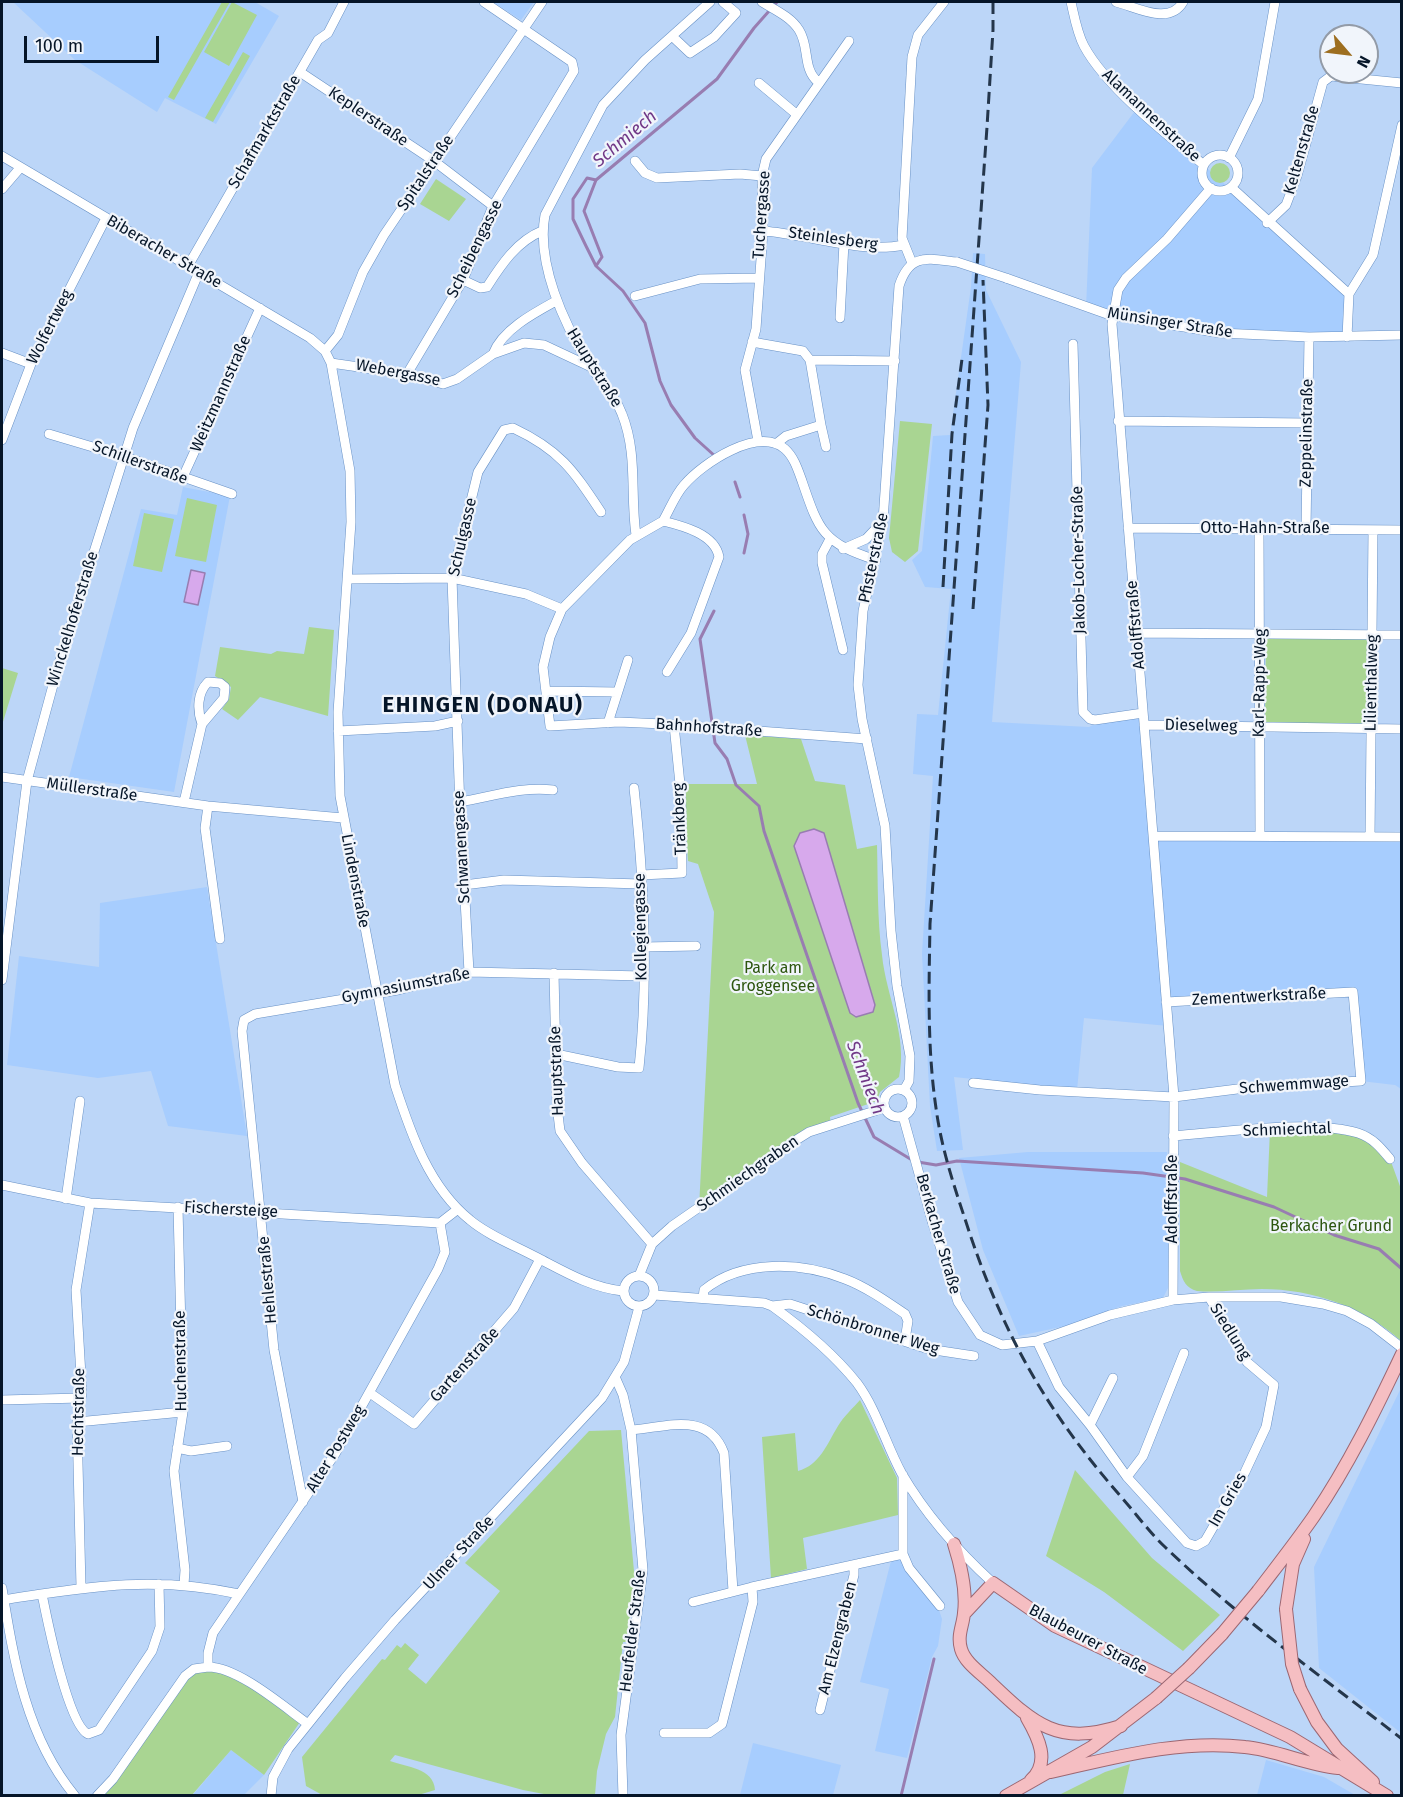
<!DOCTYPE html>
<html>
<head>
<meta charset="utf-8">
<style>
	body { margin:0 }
	#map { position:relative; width:1403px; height:1797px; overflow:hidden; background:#bcd6f8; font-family:"Fira Sans",sans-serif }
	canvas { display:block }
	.frame { position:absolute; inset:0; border:3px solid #051528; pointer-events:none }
	.north { position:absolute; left:1319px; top:24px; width:60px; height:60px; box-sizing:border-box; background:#f1f5fb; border:2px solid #939ba7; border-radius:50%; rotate:118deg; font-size:16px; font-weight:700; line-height:24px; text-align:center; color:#051528 }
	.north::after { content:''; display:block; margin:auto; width:21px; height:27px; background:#9d6e20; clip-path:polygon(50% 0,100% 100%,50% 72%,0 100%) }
	.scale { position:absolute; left:24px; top:36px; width:135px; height:27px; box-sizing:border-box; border:3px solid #051528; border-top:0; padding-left:8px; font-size:18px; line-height:21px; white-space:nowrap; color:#051528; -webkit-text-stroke:4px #f1f5fb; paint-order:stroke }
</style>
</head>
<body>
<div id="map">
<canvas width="1403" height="1797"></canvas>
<div class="frame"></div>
<div class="north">N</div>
<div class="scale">100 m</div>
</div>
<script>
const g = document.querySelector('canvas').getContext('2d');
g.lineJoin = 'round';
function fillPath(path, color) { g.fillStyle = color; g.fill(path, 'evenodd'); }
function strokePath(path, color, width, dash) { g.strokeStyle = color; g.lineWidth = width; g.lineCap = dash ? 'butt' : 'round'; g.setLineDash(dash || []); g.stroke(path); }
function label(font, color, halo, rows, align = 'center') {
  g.font = font + ' "Fira Sans",sans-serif'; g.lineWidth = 4.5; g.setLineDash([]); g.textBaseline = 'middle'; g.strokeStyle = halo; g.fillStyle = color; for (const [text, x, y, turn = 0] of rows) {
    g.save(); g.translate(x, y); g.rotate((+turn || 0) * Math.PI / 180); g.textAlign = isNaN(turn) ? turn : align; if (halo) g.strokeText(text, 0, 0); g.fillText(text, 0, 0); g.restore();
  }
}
const built = new Path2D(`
	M13,2H255L279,16L216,124L165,98L157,112L75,60Z
	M493,2H534L521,20Z
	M1138,107L1349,294L1347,337L1220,333L1086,308L1092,168Z
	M973,253L985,254L986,290L1021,362L992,722L1089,727L1110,717L1143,713L1154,835L1192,840L1401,842V1089L1395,1085L1361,1081L1353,992L1166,1002L1168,1026L1084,1018L1077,1090L954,1077L963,1150L937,1151L930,1106L922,954L933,776L913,774L917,714L938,715L951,589L925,587L912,560L922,551L933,436L950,435L971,287Z
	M183,487L230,496L174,792L69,777L141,509L177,515Z
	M207,887L247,1136L168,1126L151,1071L98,1078L7,1065L19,956L99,967L100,903Z
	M1028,1152H1167L1169,1286L1163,1298L1122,1306L1065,1326L1019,1336L983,1250L959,1158Z
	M1401,1388V1733L1319,1668L1314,1567Z
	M901,1558L938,1607L942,1619L938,1646L932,1657L907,1758L875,1751L889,1689L860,1682L891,1561Z
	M753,1743L841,1765L833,1795H740Z
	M231,1750L264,1775L244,1795L192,1796Z
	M1266,1760L1324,1777L1355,1795H1257Z`);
const green = new Path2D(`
	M222,2H230L174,100L168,97Z
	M232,2L257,15L229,66L204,52Z
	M243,52L250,56L213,122L205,118Z
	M1210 173a10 10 0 1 1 20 0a10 10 0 1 1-20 0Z
	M436,179L466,199L449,221L420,204Z
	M900,421L932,424L918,551L905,562L892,552L889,538Z
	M187,498L217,505L206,562L175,556Z
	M144,513L174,519L162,572L133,566Z
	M309,627L334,630L328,716L260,697L238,720L222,709L229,699L231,687L215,676L220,647L271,654L277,651L304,654Z
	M1266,637L1368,639L1367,724L1265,723Z
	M2,668L18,673L2,725Z
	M745,735L801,739L815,781L845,785L857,849L877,845C878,881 877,919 882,955C886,996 908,1036 899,1077L880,1092L877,1101L830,1117L831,1125L809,1132L699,1208L714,912L698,864L688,861L683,784H757ZM814,829L824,834L875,1004Z
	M1325,1126L1360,1133L1390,1159L1401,1189V1341C1364,1307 1312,1289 1262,1289C1240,1289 1218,1293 1197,1291C1186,1288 1183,1281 1180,1271V1162L1267,1197L1270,1130Z
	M860,1400L897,1478L898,1515L803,1538L807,1569L771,1578L762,1437L795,1433L798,1471C820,1465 827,1444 838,1426C843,1417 853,1408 860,1400Z
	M621,1430L635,1582L626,1642H623L615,1717L606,1734L597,1771L595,1795H549L523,1790L395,1755L390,1761C406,1767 434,1768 435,1790L415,1796H324L306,1786L302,1757L382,1659L385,1660L397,1645L401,1648L405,1643L419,1655L408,1669L426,1684L500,1591L465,1563L589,1431Z
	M1075,1470L1152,1558L1220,1615L1183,1651L1104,1592L1046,1556Z
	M194,1669L226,1670L302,1719L264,1775L231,1750L192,1795L97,1796Z
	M1130,1764L1123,1795H1059L1105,1772Z`);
const water = new Path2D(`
	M191,570L205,573L198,605L184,602Z
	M814,829L824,833L875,1005L873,1012L856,1017L850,1013L794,846L800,833Z`);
const stream = new Path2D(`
	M596,180L584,211L602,257L596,266
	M716,457L695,438L671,405L660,381L645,323L623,291L596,266L586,246L573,219V199L587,178L596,180L717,79L754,28L777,2
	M735,482L740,497
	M744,553L748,534L744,515
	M714,611L700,639L715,743L727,759L736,785L759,806L764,831L858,1103L874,1137L912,1160
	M918,1162L936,1165L957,1161L1143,1173L1185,1179L1274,1207L1334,1235L1379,1249L1402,1269
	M901,1796L934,1659`);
const minor = new Path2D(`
	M762,2C775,10 791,17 799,30C810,47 802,68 818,82
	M1071,2C1074,15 1077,33 1084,46C1106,87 1167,135 1204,165
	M1116,2C1137,7 1169,26 1183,2
	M672,36L690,53L714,37L736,13L723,2
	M300,72L434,161L493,206
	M759,83L795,113
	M1202 173a18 18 0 1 1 36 0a18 18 0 1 1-36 0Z
	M2,156L310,338L325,351L331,363L350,471L351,522L338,712L340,796L395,1085C411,1134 429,1187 470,1220C489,1236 516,1246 538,1258C565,1272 592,1288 623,1291
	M1229,158L1258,99L1275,2
	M635,161L645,173L657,178L740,174L762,176
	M1231,187L1349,294L1347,337
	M2,189L20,168
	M1267,223L1286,205L1297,176L1323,82L1331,76L1402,83
	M763,231C807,234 861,254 904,245
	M912,263L902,238L912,57L918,35L944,2
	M188,266L318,40L328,33L344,2
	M1006,278L1107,314L1220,333L1309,337L1402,335
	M463,280L480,288L487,287C501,265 517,241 542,231
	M1349,294L1373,255L1402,125
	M635,296L700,279L758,278
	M840,318L844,243
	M752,342L803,351L810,360L821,425L786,436L776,444
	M1073,344L1083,712L1090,719L1095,720L1143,713
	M325,351L338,335L363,272L384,235L542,2
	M2,353L31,364
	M493,354C502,330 534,313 556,301
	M810,360L895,361
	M331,363L407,374L443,384L457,379L493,354L524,343L544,345L591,367
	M407,374L463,280L493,206L574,71L572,62L484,2
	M1118,421L1307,423
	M821,425L826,447
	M49,434L123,456L232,494
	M2,440L31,364L106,218
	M758,441L745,370L756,329L763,231L762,176L766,159L849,41
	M182,479L260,308
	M663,521C670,509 675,495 684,485C703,463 758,426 785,449C794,457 798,470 802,481C819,531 823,543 876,560
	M1128,528L1402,530
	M1259,529L1260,836
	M1306,529L1309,337
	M636,535C630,494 638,454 622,414C615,395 600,381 589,364C564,324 536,263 545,215L603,105L645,60L710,2
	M830,539L822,554V563L843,650
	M843,549L866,539L883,521
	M347,579L452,578L526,594L562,609
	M1137,633L1402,635
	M667,672L691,633L719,557C715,534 683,526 663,521L630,540L562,609L550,637L543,667L550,726L619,722L663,724L867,739
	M548,691L617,692
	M608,723L628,660
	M1144,725L1402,729
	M338,731L435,726L458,721
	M2,777L208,806L343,818
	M184,802L202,724L224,698L225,687L220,683L208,682C197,693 197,710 202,724
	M459,802C490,797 522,786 553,790
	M208,806L205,828L220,939
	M1154,836L1402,837
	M1370,837L1373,530
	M641,875L682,873L681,794L674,725
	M464,885L504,880L641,884
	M643,947L696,946
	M469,972L460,809L452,578L478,472L504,430L513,428C560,450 573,470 601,512
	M554,973L557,1106L560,1131L582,1163L652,1244
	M2,980L27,781L59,663L133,428L199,272
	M556,1054L618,1067L639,1068C649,976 644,879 634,788
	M973,1083L1040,1090L1174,1097L1253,1087L1361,1081L1353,992L1166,1002
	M884 1103a14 14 0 1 1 28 0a14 14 0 1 1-28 0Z
	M904,1090L909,1081L910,1056L897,986L891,931L885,826L862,719L858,685L863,611L883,521L899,286C910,252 928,259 957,262
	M903,1116L932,1221L958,1302L980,1335L1002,1345L1037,1341L1110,1315L1173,1300L1209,1297H1281L1323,1304L1347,1311L1371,1324L1402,1348
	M1173,1136C1224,1132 1313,1119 1358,1133C1373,1138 1381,1148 1390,1159
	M2,1185L90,1203L440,1223L458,1209
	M66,1199L80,1101
	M178,1207L183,1412L174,1471L185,1570L184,1585
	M624 1291a15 15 0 1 1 30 0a15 15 0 1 1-30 0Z
	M639,1276L652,1244L672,1226L793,1142L809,1132L884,1108
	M654,1295L764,1303L772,1306C804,1329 833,1353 857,1383C877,1410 886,1445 902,1474C926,1515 958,1551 993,1583
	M703,1298L704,1290C742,1259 801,1262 845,1279C866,1287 886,1301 905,1314L908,1321L905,1340L915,1343
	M1173,1300L1174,1097L1112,324L1118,290L1126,278L1167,239L1211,188
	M772,1306L790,1304L928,1349L974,1356
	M1037,1341L1059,1387L1090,1425L1127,1477L1187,1543L1196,1546L1205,1541L1245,1472L1266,1427L1274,1385L1247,1362L1209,1297
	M616,1379L623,1395L631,1430L643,1570L621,1735L623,1796
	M370,1393L414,1424L514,1308L540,1259
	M2,1400L81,1398
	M77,1422L183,1412
	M1090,1425L1113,1378
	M631,1430C668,1427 708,1411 724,1453L733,1591
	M177,1448L191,1451L227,1446
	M903,1475V1554L909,1568L940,1606
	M1127,1477L1143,1456L1184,1353
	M303,1502L274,1350L242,1031L244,1020L255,1014L398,990L469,972L643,976
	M81,1587L77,1422L82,1393L76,1290L90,1203
	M2,1588C14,1661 26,1737 75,1796
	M42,1594C47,1619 68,1725 88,1734L99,1730L152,1651L160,1627L159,1584
	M2,1600C87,1587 153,1575 239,1594
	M693,1602L752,1587
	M208,1667C238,1667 283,1706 308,1724
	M820,1710L854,1575V1565
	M664,1733H709L722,1724L753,1602L752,1587L903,1554
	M97,1796L113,1779L185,1676L194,1669L208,1667V1653L213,1633L335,1454L438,1269L445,1252L440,1223
	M271,1796L273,1777L288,1749L345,1678L395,1620L602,1398L624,1362L639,1307`);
const major = new Path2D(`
	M954,1544C961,1566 967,1590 964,1613C963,1626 957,1635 961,1649C965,1663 981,1673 991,1683C1035,1725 1058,1746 1121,1726
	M1258,1591C1277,1566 1296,1542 1314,1516C1348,1466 1376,1409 1402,1354
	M1286,1609L1293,1564L1304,1539
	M964,1614L993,1583L1055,1626L1290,1737L1387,1796
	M1189,1668L1222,1634
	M1300,1689L1317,1722L1337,1749L1373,1782
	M1027,1718C1038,1737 1051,1762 1031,1780
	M1051,1772C1113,1758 1180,1739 1245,1747C1277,1750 1306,1765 1338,1768
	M1006,1796L1092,1747L1156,1698`);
const rail = new Path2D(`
	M993,2V30L987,127L930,924C929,985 927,1047 936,1108C941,1146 953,1183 965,1219C1001,1331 1045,1410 1123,1499C1137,1515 1150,1533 1165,1547C1238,1617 1322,1677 1402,1739
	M943,587L952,434L962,359
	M973,609L988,405L983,280`);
const minorBridge = new Path2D(`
	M957,262L1006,278`);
const majorBridge = new Path2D(`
	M1286,1609L1292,1664L1300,1689
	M1222,1634L1258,1591
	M1156,1698L1189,1668`);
const streetNames = [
	["Alamannenstraße",1151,116,43],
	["Keplerstraße",368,117,34],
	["Schafmarktstraße",265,132,-60],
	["Keltenstraße",1302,150,-74],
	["Spitalstraße",426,173,-56],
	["Tuchergasse",762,215,-86],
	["Steinlesberg",833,239,8],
	["Scheibengasse",475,249,-64],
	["Biberacher Straße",164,252,30],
	["Münsinger Straße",1170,323,9],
	["Wolfertweg",50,327,-63],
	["Hauptstraße",594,368,58],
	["Webergasse",398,373,11],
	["Weitzmannstraße",221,394,-66],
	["Zeppelinstraße",1307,433,-89],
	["Schillerstraße",140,463,20],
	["Otto-Hahn-Straße",1265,529],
	["Schulgasse",463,537,-77],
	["Pfisterstraße",874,558,-78],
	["Jakob-Locher-Straße",1079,560,-91],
	["Winckelhoferstraße",73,619,-73],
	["Adolffstraße",1136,625,-95],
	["Karl-Rapp-Weg",1260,683,-89],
	["Lilienthalweg",1372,683,-89],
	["Dieselweg",1201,726,1],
	["Bahnhofstraße",709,728,4],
	["Müllerstraße",92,790,8],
	["Tränkberg",680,819,-92],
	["Schwanengasse",462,847,-93],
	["Lindenstraße",355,881,79],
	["Kollegiengasse",641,927,-91],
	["Gymnasiumstraße",406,986,-11],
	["Zementwerkstraße",1259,997,-3],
	["Hauptstraße",557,1071,-92],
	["Schwemmwage",1294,1085,-4],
	["Schmiechtal",1287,1130,-2],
	["Schmiechgraben",748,1174,-35],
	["Adolffstraße",1173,1199,-90],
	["Fischersteige",231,1210,3],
	["Berkacher Straße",938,1234,74],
	["Hehlestraße",268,1280,-95],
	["Schönbronner Weg",873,1330,17],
	["Siedlung",1230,1332,58],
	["Huchenstraße",181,1361,-91],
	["Gartenstraße",465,1365,-48],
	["Hechtstraße",79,1412,-89],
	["Alter Postweg",336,1449,-59],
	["Im Gries",1228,1500,-60],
	["Ulmer Straße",459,1553,-47],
	["Heufelder Straße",633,1631,-83],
	["Am Elzengraben",838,1638,-76],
	["Blaubeurer Straße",1088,1640,28]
];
const parkNames = [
	["Park am",773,969],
	["Groggensee",773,987],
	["Berkacher Grund",1331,1227]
];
const waterNames = [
	["Schmiech",625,139,-40],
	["Schmiech",865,1078,69]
];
const districtNames = [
	["EHINGEN (DONAU)",483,706]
];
fillPath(built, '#a7cdfe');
fillPath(green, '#a9d592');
fillPath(water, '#d7a9ec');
strokePath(water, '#987db1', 1.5);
strokePath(stream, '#987db1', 3);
strokePath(minor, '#6891c5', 10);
strokePath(major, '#9c6772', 14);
strokePath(minor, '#fff', 9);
strokePath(major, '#f5bec2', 12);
strokePath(rail, '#24364b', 3, [12, 6]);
strokePath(minorBridge, '#6891c5', 10, []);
strokePath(majorBridge, '#9c6772', 14, []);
strokePath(minorBridge, '#fff', 9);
strokePath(majorBridge, '#f5bec2', 12);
label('16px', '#051528', '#f1f5fb', streetNames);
label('16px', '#2d560f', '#f1f5fb', parkNames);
label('italic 18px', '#703887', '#f1f5fb', waterNames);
g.letterSpacing = '1.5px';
label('bold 22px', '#051528', '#f1f5fb', districtNames);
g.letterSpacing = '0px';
</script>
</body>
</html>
